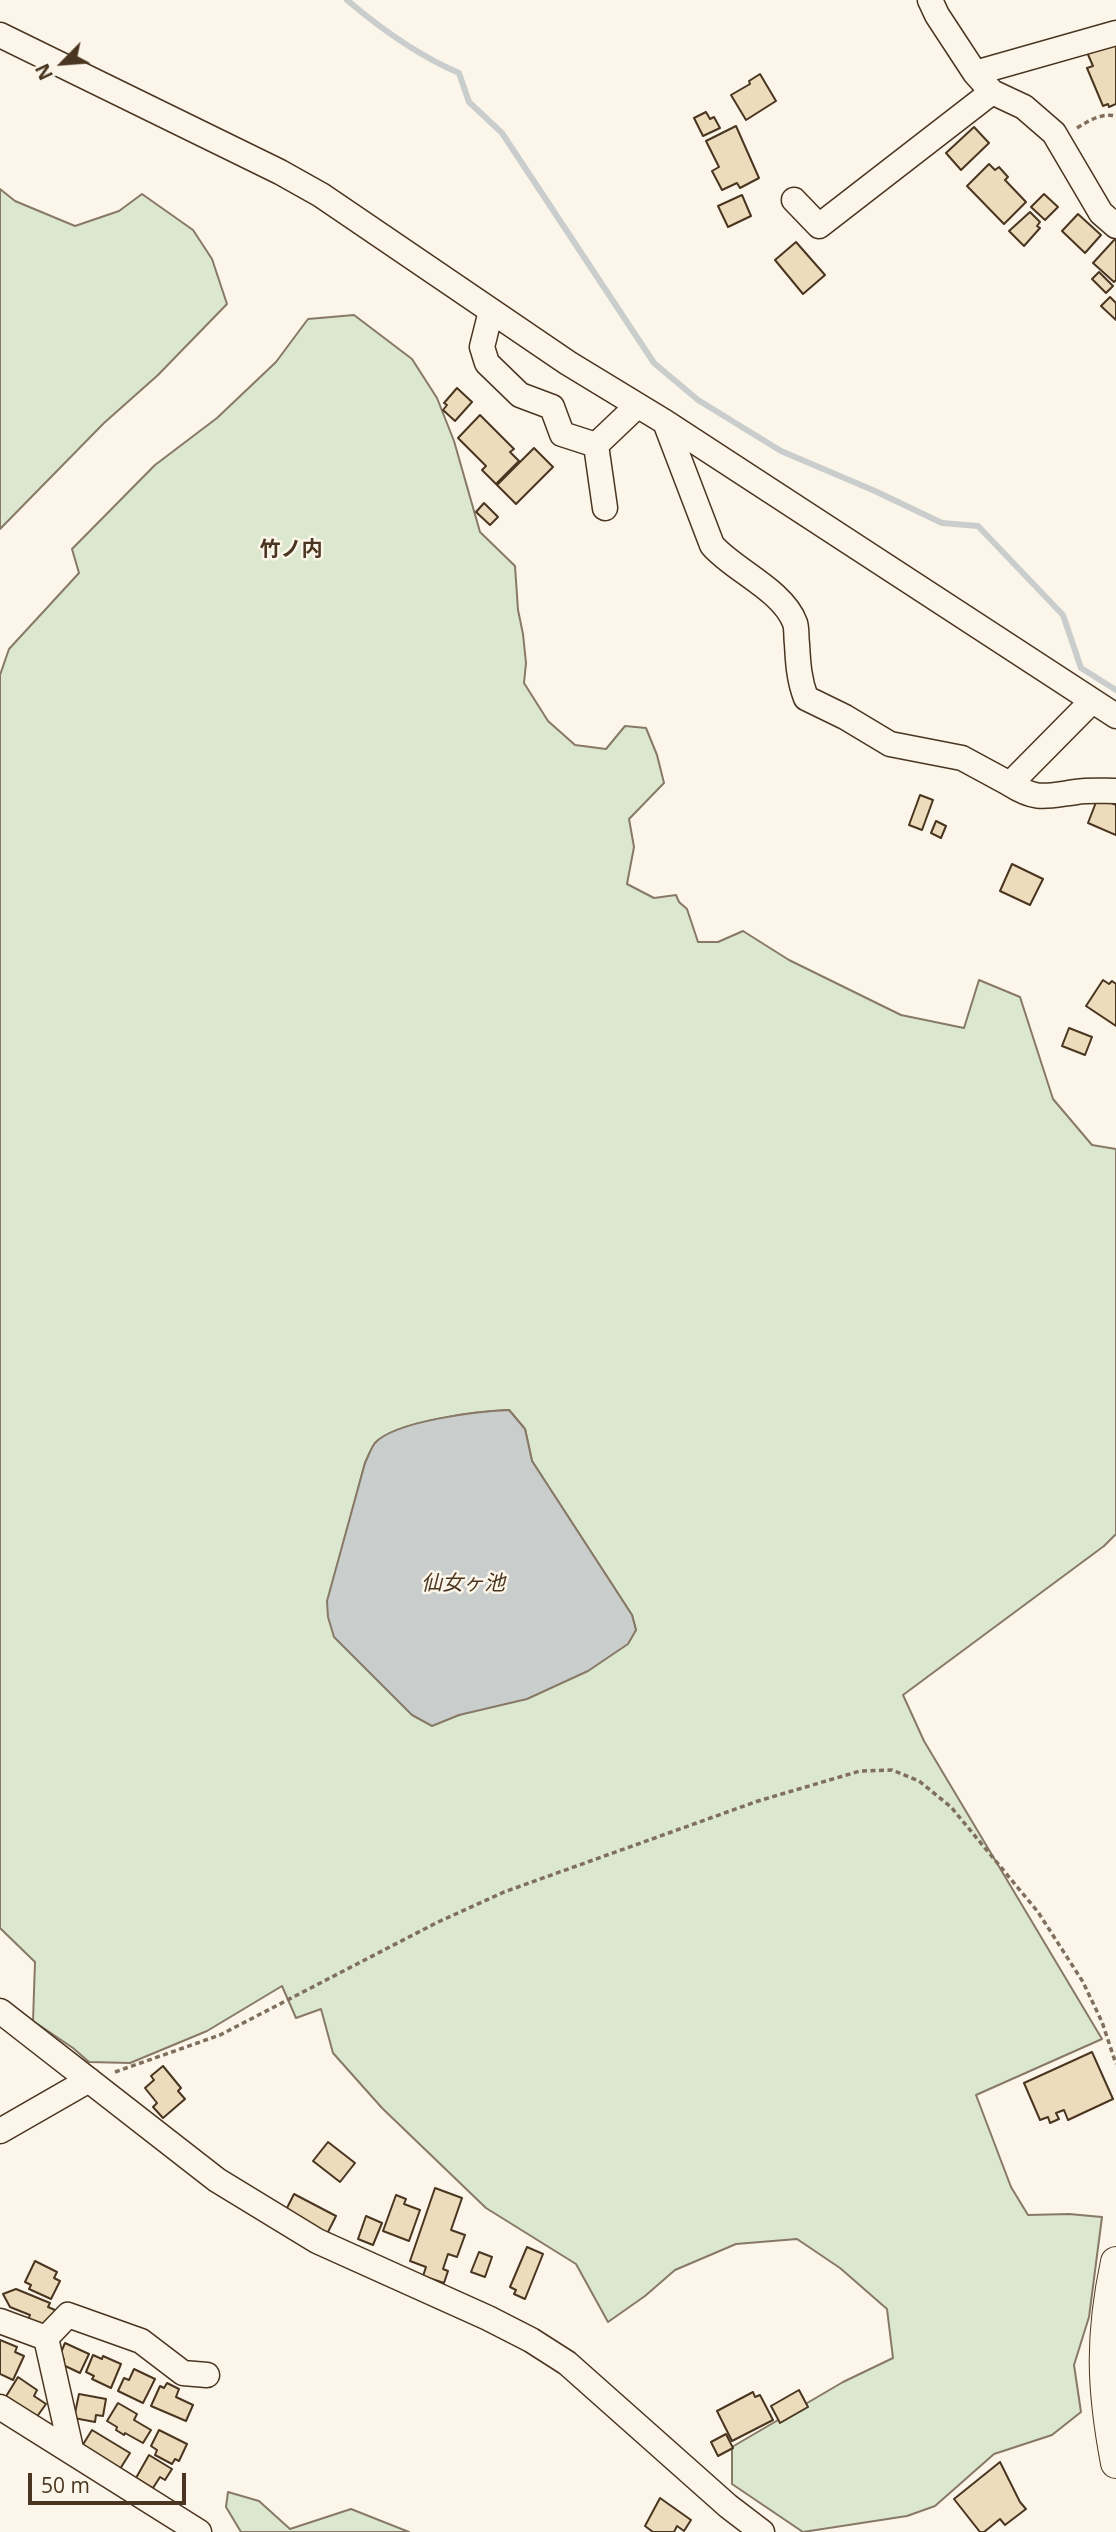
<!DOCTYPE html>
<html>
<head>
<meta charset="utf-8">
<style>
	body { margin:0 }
	#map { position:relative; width:1116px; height:2532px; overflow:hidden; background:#fbf6e9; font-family:"Open Sans",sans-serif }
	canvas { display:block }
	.north { position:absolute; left:28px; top:28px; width:70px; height:70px; -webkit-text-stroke:5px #fbf6e9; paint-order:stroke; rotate:245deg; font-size:19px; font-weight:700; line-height:28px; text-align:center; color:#4a3520 }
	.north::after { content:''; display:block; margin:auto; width:24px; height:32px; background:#4a3520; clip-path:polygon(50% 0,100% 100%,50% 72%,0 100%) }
	.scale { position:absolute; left:28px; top:2473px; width:158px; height:32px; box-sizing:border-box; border:4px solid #4a3520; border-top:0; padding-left:9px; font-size:21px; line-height:24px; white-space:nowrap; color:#4a3520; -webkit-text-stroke:5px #fbf6e9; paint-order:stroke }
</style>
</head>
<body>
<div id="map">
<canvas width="1116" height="2532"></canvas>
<div class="north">N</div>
<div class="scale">50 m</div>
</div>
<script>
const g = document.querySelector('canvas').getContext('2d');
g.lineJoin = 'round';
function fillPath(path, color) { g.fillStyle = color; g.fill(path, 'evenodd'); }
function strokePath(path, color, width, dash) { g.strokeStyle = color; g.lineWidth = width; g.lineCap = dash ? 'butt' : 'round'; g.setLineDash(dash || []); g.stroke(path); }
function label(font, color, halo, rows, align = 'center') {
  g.font = font + ' "Open Sans","Noto Sans JP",sans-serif'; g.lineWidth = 5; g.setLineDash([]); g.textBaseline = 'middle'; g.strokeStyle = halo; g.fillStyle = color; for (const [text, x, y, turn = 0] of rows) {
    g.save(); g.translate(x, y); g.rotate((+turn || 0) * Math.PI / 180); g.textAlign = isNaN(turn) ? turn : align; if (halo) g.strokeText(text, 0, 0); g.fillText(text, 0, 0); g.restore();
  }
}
const green = new Path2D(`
	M0,189L15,201L75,226L119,211L142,194L193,230L212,259L227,304L158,375L104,423L0,529Z
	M354,315L412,359L437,398L454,441L480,532L515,566L518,610L523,634L526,663L524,683L548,721L575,745L606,749L625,726L646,728L657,755L664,783L629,819L634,847L627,884L654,898L676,895L679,902L687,909L698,942H718L743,931L789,960L901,1015L964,1028L979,980L1020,997L1053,1099L1092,1145L1116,1149V1534L1104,1546L903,1695L924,1741L1102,2039L976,2095L1011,2187L1028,2215L1069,2214L1102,2217L1089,2317L1074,2365L1081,2412L1052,2435L994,2454L935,2506L907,2516L803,2532L732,2484V2447L843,2382L893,2358L887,2309L840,2268L797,2239L736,2244L675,2270L645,2296L608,2322L576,2264L486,2208L382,2108L333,2053L321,2009L296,2018L282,1986L207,2031L130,2063L89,2062L73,2048L33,2021L35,1962L0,1928V675L9,649L79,573L72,549L155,465L217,418L276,362L308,319ZM509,1410L525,1429L532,1461L632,1615L636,1630L459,1715L432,1725L328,1601L365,1463C368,1457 371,1448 375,1443C396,1421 479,1411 509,1410Z
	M228,2492L259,2501L290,2529L351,2509L409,2532H241L226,2507Z`);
const water = new Path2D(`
	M509,1410L525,1429L532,1461L632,1615L636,1630L628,1644L588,1671L527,1699L459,1715L432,1726L412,1715L334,1637L328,1617L327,1601L365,1463C368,1457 371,1448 375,1443C395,1421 479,1411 509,1410Z`);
const stream = new Path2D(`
	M347,0C381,29 417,55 459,73L469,102L502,133L654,363L698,400L781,451L875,491L942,523L978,526L1063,615L1081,668L1116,690`);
const building = new Path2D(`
	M1112,38L1116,47V104L1109,107L1108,104L1103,106L1087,68L1093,66L1086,50Z
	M760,74L776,101L746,120L731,95L750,84L749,81Z
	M706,112L710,119L714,117L720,128L703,136L694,118Z
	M736,126L759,178L740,188L737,183L722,190L712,171L719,167L706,141Z
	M974,127L989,143L961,170L946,153Z
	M989,164L995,170L999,167L1008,177L1005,180L1026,202L1004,224L967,186Z
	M1044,194L1058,207L1045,220L1031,207Z
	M742,195L751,216L728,227L718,206Z
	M1030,212L1040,222L1037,226L1040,228L1024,246L1009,231Z
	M1078,214L1101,235L1085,253L1062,231Z
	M1116,238V280L1114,282L1093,263Z
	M796,242L825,275L803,294L775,260Z
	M1099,272L1113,286L1106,293L1092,279Z
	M1110,297L1116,303V320L1101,306Z
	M457,388L472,402L455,421L443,410L447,405L444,403Z
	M480,415L514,449L510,452L519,461L496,484L482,470L486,466L458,438Z
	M534,448L553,467L516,504L497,485Z
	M484,503L498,517L490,525L476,512Z
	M920,795L933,800L922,830L909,825Z
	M1098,797L1116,805V835L1088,823Z
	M936,821L946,826L941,838L931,833Z
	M1012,864L1043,879L1030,905L1000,891Z
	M1103,980L1109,984L1112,981L1116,984V1026L1086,1006Z
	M1069,1028L1092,1037L1085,1055L1062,1046Z
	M1092,2052L1113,2099L1068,2120L1064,2110L1056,2113L1059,2119L1050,2123L1048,2117L1040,2120L1024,2083Z
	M163,2066L181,2088L178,2091L185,2099L163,2118L153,2107L157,2103L145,2088L154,2080L151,2076Z
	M328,2142L355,2163L340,2182L313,2161Z
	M435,2188L462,2198L451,2230L465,2235L457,2257L448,2254L443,2269L448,2271L444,2283L423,2276L426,2267L410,2261Z
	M294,2194L336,2216L327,2234L285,2212Z
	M396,2195L406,2199L404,2204L420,2210L409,2241L383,2231Z
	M366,2216L382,2223L373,2245L358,2239Z
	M527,2247L543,2254L525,2299L514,2294L516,2290L510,2287Z
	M479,2252L492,2257L485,2277L471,2272Z
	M35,2261L57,2272L54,2278L60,2281L51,2299L29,2289L31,2285L25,2282Z
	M16,2289L50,2303L48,2307L55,2310L47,2328L28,2320L30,2315L10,2307L3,2294Z
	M0,2340L17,2347L15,2352L24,2356L13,2380L0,2374Z
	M65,2343L89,2354L80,2373L61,2364L64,2359L59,2357Z
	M93,2355L102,2359L103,2356L121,2364L111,2388L92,2379L94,2376L86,2372Z
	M134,2369L155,2379L143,2403L118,2391L124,2378L129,2380Z
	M18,2377L37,2390L34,2396L46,2404L36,2418L5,2398Z
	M167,2383L179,2389L176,2397L193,2405L186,2421L151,2406L160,2386L164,2388Z
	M799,2390L808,2407L780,2423L771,2406Z
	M753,2392L755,2397L760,2395L773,2420L732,2441L717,2411Z
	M79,2394L106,2399L103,2416L96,2415L95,2422L74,2418Z
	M118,2403L137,2414L134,2420L151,2430L143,2443L125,2433L124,2435L116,2430L117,2427L107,2421Z
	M92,2430L130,2453L120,2469L82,2446Z
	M159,2430L187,2444L179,2461L175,2459L172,2464L155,2455L157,2450L151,2446Z
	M726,2434L733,2448L718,2456L711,2442Z
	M149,2455L172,2469L165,2480L160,2477L153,2488L136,2478Z
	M1000,2462L1020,2502L1026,2509L1005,2525L1000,2519L984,2532H980L954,2499Z
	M660,2498L691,2520L684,2531L677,2526L674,2532H653L645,2526Z`);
const path = new Path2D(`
	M1077,128C1090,120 1101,113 1116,116
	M115,2072L220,2035L436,1923L504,1892L758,1801L860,1771L892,1770L919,1781L951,1807L1038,1912L1083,1982L1102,2022L1116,2064`);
const minor = new Path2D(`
	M930,0L937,15L975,73L992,92L1024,107L1054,133L1101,213L1116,226
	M0,35L280,172L321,195L568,363L665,422L1116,716
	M975,73L1116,33
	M794,200L819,226L992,92
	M491,311L482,347L487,363L520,395L552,407L562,434L596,445L637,406
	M665,422L712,545C733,570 783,590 795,623C797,629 796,638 797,644C798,663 799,680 806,698L845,717L890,744L962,758L1010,784L1092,701
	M596,445L605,508
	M1010,784C1037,801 1046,796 1076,792C1089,790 1102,791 1116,791
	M0,2011L217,2180L317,2241L488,2318L531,2340L567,2363L728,2506L762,2532
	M0,2131L89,2080
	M0,2321L46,2338L71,2449
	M46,2338L68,2315L141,2341L183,2373L207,2375
	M0,2407L199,2532`);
const major = new Path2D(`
	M1116,2262C1100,2337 1102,2389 1116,2463`);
const neighbourhoodNames = [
	["竹ノ内",291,550]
];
const waterNames = [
	["仙女ヶ池",463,1584]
];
fillPath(green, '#dce7d0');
strokePath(green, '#887966', 2);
fillPath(water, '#c9cecd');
strokePath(water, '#887966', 2);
strokePath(stream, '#c9cecd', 6);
fillPath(building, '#ecdcbc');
strokePath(building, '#4a3520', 2);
strokePath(minor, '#4a3520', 27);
strokePath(major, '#4a3520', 32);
strokePath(path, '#7f6f5c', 3.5, [5, 3.5]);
strokePath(minor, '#fbf6e9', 24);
strokePath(major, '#fbf6e9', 30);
label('bold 21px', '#4a3520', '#fbf6e9', neighbourhoodNames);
label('italic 21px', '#4a3520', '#fbf6e9', waterNames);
</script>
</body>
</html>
